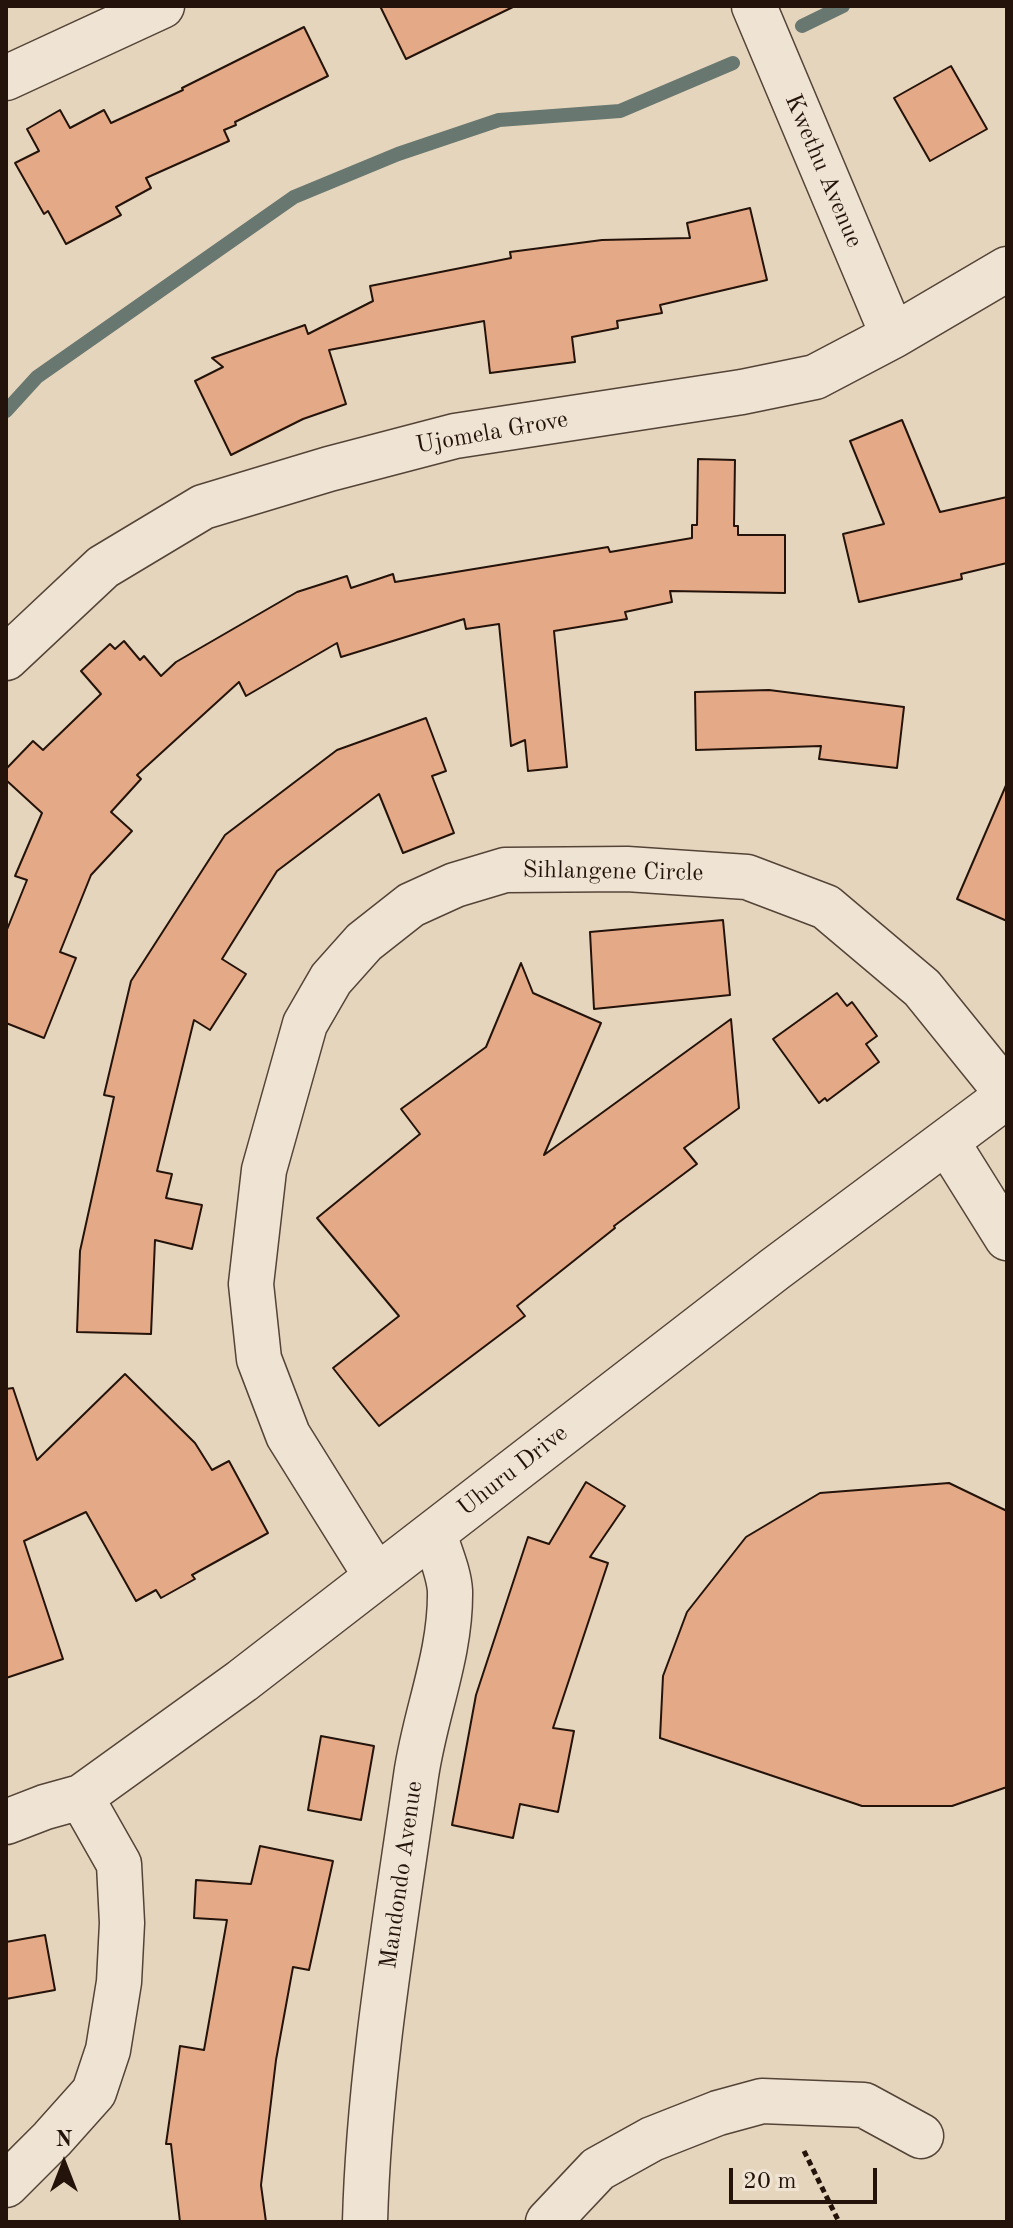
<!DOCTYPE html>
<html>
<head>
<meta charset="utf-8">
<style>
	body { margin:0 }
	#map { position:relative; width:1013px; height:2228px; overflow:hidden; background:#e6d5bd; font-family:"Old Standard TT",serif }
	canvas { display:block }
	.frame { position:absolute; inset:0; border:8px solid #24130a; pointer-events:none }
	.north { position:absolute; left:24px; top:2124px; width:80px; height:80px; -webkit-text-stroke:6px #efe4d4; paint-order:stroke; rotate:0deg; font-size:22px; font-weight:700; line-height:32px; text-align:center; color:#24130a }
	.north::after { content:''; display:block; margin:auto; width:28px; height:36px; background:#24130a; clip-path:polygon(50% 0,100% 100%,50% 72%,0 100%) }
	.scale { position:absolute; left:729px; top:2168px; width:148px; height:36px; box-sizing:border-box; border:4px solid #24130a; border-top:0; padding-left:10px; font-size:24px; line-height:28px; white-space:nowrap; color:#24130a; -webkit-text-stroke:6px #efe4d4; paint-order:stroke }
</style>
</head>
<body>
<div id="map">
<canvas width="1013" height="2228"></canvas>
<div class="frame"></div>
<div class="north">N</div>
<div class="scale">20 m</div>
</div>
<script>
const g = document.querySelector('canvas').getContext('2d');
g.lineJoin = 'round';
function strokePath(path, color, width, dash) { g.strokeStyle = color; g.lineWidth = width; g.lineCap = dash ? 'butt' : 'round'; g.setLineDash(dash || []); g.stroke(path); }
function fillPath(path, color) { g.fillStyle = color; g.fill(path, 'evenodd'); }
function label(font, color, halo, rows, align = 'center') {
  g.font = font + ' "Old Standard TT",serif'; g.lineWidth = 6; g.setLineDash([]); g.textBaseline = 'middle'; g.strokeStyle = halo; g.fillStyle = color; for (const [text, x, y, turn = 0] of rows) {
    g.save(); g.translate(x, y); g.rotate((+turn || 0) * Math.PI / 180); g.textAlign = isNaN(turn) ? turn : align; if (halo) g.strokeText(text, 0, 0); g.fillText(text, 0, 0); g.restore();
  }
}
const stream = new Path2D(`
	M802,26L843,6
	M6,411L37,377L294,197L398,154L499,120L620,111L733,63`);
const building = new Path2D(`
	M380,6H515L406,59Z
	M304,27L328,76L235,122L236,125L224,130L229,141L146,178L151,188L116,207L121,215L66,244L48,211L44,214L15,163L39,151L27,129L60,110L70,128L104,110L111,123L183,90L182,88Z
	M951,66L987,129L930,161L894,98Z
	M750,208L767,280L660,305L662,313L617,321L618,328L572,337L575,362L490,373L484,321L329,350L346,404L303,419L231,455L195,381L223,367L212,358L305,325L308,334L373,301L370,286L511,258L510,252L602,240L690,238L687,223Z
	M902,420L940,512L1007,497V563L961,574L962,579L859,602L843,534L884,524L850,441Z
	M698,459L735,460L734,526H738V535H785V593L670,591L672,602L625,612L627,619L554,631L567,767L528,771L525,740L511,746L499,624L466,629L464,619L341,657L337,643L246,696L239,682L137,775L141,779L111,812L132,831L91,875L60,952L76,958L44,1038L6,1023V932L27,880L15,876L42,813L6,780V769L33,741L43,750L101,694L81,671L110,644L115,649L124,641L140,660L144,656L161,676L176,662L297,592L347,576L351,588L393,574L395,582L608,547L610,552L692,538V525H697Z
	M769,690L904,707L897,768L819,759L821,746L696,750L695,692Z
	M426,718L446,771L432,776L454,833L403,853L379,794L277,871L222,959L246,974L210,1030L194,1020L157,1171L172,1174L166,1198L202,1205L192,1249L155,1240L151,1334L77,1332L80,1251L114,1097L104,1095L131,981L225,835L337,750Z
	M1007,783V921L957,899Z
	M723,920L730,995L594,1009L590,932Z
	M521,963L533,993L601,1023L544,1155L731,1019L739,1108L684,1148L697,1164L614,1226L615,1228L517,1306L525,1316L379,1426L333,1368L399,1316L317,1218L420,1134L401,1109L486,1047Z
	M837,993L847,1006L852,1002L877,1036L866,1044L879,1062L827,1101L825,1098L819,1103L773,1039Z
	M125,1374L195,1443L212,1470L229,1461L268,1533L192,1575L195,1579L161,1598L156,1590L136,1601L86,1512L24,1541L63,1659L6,1678V1389L13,1388L37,1460Z
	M586,1482L625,1506L590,1557L608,1563L553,1728L574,1731L558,1812L520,1804L513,1838L452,1825L476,1695L528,1537L549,1544Z
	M949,1483L1007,1511V1787L952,1806H862L660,1738L663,1676L687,1612L746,1537L820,1493Z
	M321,1736L374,1746L361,1820L308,1810Z
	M260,1846L333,1861L309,1970L293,1967L276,2060L261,2185L266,2222H180L171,2144H166L180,2046L204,2050L227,1920L194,1918L196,1880L251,1884Z
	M45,1935L55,1990L6,1999V1942Z`);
const path = new Path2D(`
	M804,2151L839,2222`);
const minor = new Path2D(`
	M754,6L893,336
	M6,78L162,6
	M6,658L103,567L203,507L329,469L455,436L742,392L815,377L893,336L1007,269
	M947,1142L1007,1238
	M376,1576L288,1435L259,1359L251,1284L264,1170L305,1024L331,979L364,942L411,905L455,885L505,870L627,869L747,877L826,907L922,988L1007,1093
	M6,1822L45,1807L81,1797L242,1681L775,1269L1007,1096
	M6,2185L52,2139L94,2092L108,2050L119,1982L122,1923L119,1864L81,1797
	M365,2222C369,2073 395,1924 416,1776C425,1713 451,1655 450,1591C449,1572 439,1551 434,1533
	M548,2222L598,2169L652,2139L718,2113L762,2101L864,2105L921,2136`);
const streetNames = [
	["Kwethu Avenue",823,171,67],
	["Ujomela Grove",492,433,-10],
	["Sihlangene Circle",613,872,1],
	["Uhuru Drive",513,1471,-38],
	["Mandondo Avenue",402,1875,-82]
];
strokePath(stream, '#68776f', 14);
fillPath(building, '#e4a986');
strokePath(building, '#24130a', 2);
strokePath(minor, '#544437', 47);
strokePath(path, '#24130a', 5, [6, 4]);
strokePath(minor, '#efe4d4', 44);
label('24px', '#24130a', '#efe4d4', streetNames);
</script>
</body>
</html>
